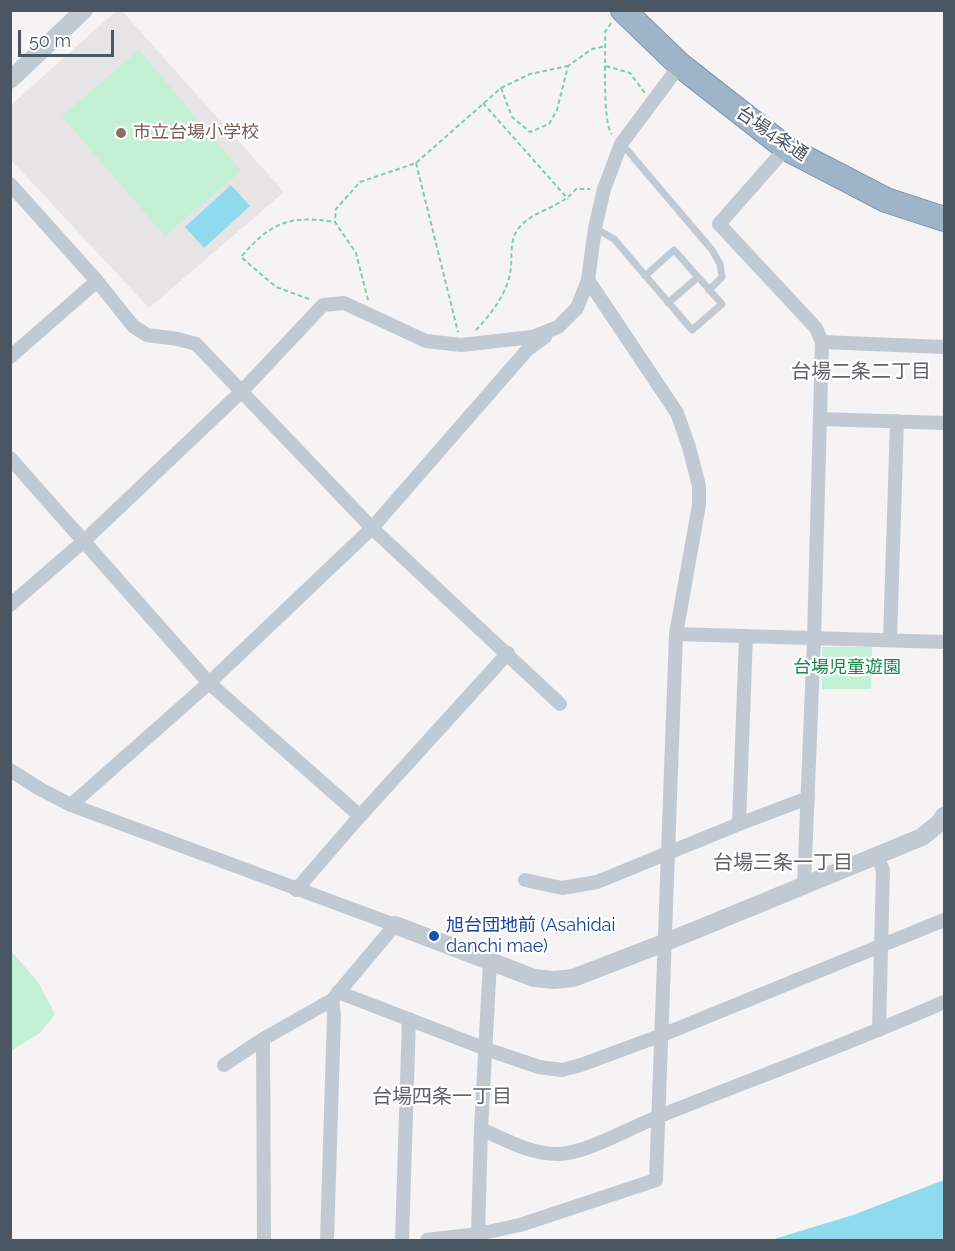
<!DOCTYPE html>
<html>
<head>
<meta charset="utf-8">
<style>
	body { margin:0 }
	#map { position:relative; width:955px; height:1251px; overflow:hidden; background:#f5f3f3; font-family:Raleway,sans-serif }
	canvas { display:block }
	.frame { position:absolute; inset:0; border:12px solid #4a5661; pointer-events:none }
	.scale { position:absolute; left:18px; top:30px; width:96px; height:27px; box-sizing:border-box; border:3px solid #4a5661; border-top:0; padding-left:8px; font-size:18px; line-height:21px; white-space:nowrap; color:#4a5661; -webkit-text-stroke:4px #fff; paint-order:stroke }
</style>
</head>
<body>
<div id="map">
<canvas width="955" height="1251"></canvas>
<div class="frame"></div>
<div class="scale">50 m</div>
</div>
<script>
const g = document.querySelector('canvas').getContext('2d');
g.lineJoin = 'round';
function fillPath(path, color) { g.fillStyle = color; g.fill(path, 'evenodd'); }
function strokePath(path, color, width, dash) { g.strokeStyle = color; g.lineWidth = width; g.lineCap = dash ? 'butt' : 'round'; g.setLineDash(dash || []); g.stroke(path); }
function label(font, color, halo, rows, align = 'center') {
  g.font = font + ' Raleway,"Noto Sans JP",sans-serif'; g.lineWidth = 4.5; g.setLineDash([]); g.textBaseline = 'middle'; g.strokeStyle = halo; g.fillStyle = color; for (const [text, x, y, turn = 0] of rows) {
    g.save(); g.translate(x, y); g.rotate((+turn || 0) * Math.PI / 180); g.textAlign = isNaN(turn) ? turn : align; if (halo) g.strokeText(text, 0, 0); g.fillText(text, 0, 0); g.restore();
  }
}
const education = new Path2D(`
	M116,11H122L284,192L149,308L11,160L10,106Z`);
const green = new Path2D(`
	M139,50L241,171L165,236L62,116Z
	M822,647H872L871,689H822Z
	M11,951L38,982L55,1014L40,1033L11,1051Z`);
const water = new Path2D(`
	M231,185L250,206L204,248L185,227Z
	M944,1180V1240H771L853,1215Z`);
const path = new Path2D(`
	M611,23L605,32C606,49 602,125 612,134
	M606,66L630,73L645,93
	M501,88L512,117L530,132L549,124L557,110L568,66L592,49L606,46
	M483,103L568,199
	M416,163L458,332
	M309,299L276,287L241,257C271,222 289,215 335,222
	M368,300L356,253L335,222L336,209L360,182L416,163L501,88L530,74L568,66
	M476,330C492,313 510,290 511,265C512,253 510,240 518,229C532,210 560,209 576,189H590`);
const service = new Path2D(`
	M622,144L712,250L720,264L722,277L709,290
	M595,228L614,239L692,330L722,304L674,250L645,276
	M668,303L698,277`);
const minor = new Path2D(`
	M786,148L719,224L816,328L822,342L814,638L804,885
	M10,184L97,281L133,326L147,335L178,339L196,344L372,528L560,704
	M822,342L944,347
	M10,357L97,281
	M820,419L944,423
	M10,458L209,683L360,816
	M10,605L85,540L242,391L323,305L344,303L426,341L461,345L532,337L558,327L577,308L588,280
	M676,634L944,642
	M890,640L897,421
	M10,770L40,789L71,805L395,925L332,1000L263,1039L224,1065
	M71,805L209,683L372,528L528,349L545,337
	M739,824L746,636
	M877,856L883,870L879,1030
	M525,880L562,888L597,882L739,824L808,798
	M296,890L360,816L508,653
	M338,992L486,1049L539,1067L562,1070L581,1065L662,1035L944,920
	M263,1039L264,1240
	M481,1129C506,1140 530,1154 558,1154C586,1154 633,1126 660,1116C755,1078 851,1043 944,1002
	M478,1234L481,1129L490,961
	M327,1240L334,1015L332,1000
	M402,1240L409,1019
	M427,1240L478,1234L520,1225L656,1180L676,634L699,505V486L689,447L677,413L588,280L595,228L604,189L621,144L680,65`);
const tertiary = new Path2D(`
	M10,80L84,10
	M395,925L534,978L554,980L573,978L664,943L922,837L939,823L944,816`);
const trunk = new Path2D(`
	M623,10L680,65L786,148L886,200L944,219`);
const markers = [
	[121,133,6,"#8d6e63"],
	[434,936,6,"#1a4fb4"]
];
const educationNames = [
	["市立台場小学校",133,133]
];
const streetNames = [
	["台場4条通",772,134,34]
];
const parkNames = [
	["台場児童遊園",847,668]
];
const transitNames = [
	["旭台団地前 (Asahidai",446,926],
	["danchi mae)",446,947]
];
const neighbourhoodNames = [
	["台場二条二丁目",861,372],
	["台場三条一丁目",783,863],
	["台場四条一丁目",442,1097]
];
fillPath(education, '#e6e4e5');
fillPath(green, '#c3f1d5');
fillPath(water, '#90daee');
strokePath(trunk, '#7690ad', 26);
strokePath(path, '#7ad0a6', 2, [4.5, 3]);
strokePath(service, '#c1cad2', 7);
strokePath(minor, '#c1cad2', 14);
strokePath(tertiary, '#c1cad2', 18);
strokePath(trunk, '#9fb4c9', 24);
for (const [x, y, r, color] of markers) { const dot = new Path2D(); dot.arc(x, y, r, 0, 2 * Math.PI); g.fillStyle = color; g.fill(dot); strokePath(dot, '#fff', 2); }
label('18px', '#785e54', '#fff', educationNames, 'left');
label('18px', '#4a5661', '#fff', streetNames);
label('18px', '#17864f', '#fff', parkNames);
label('18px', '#164399', '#fff', transitNames, 'left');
label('20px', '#5f6368', '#fff', neighbourhoodNames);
</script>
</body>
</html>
